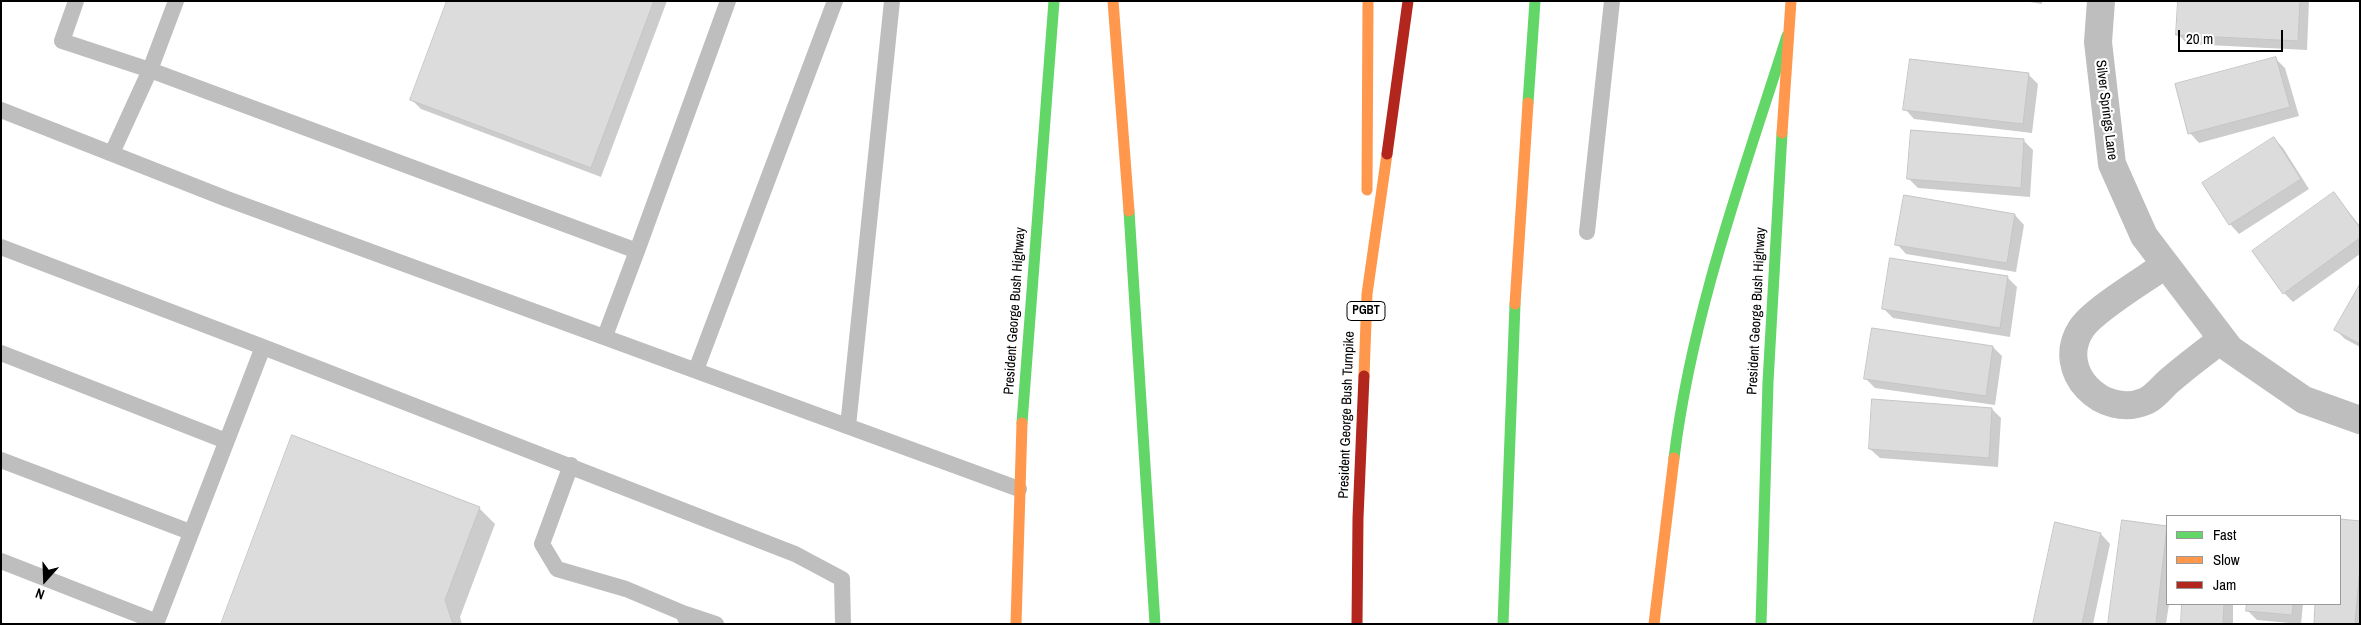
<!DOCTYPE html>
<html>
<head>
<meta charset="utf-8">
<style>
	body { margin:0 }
	#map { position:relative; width:2361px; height:625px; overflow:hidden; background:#fff; font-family:"Archivo Narrow",sans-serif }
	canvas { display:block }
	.frame { position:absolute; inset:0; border:2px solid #000; pointer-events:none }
	.legend { position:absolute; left:2166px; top:515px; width:175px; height:90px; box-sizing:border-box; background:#fff; border:1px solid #999; margin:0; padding:6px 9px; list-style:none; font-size:15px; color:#000 }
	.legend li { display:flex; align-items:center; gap:10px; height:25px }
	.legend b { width:25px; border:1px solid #999 }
	.north { position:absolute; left:20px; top:555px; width:50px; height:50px; -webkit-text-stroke:4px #fff; paint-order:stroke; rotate:200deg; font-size:14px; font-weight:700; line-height:20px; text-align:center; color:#000 }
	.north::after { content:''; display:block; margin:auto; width:18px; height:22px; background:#000; clip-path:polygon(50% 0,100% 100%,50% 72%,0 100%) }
	.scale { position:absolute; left:2178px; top:30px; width:105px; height:22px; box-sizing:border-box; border:2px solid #000; border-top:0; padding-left:6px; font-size:15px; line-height:18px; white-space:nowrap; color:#000; -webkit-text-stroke:4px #fff; paint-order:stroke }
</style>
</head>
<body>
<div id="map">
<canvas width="2361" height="625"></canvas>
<div class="frame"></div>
<ul class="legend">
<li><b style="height:6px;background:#63d668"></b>Fast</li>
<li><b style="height:6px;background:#ff974d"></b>Slow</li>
<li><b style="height:6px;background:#b3261e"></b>Jam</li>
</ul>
<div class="north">N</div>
<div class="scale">20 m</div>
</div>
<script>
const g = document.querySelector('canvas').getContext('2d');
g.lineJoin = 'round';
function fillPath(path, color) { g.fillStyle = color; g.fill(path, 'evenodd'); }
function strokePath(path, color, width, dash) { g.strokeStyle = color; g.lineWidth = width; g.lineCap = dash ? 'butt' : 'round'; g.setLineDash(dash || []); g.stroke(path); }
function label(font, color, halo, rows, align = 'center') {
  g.font = font + ' "Archivo Narrow",sans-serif'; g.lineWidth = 4.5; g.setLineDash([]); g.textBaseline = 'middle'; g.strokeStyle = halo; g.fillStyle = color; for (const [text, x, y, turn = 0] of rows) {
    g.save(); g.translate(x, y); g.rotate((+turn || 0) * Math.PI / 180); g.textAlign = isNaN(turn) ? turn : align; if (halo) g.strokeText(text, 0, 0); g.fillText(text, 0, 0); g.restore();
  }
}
const shadow = new Path2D(`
	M449,1H667L601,177L421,109L411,99Z
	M2024,1H2042V4Z
	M2179,1H2309L2307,50L2187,44L2178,34Z
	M2276,59L2285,68L2299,116L2199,143L2190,133Z
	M2028,74L2038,84L2032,133L1914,119L1905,109Z
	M1912,131L2024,141L2033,150L2030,197L1918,188L1908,178Z
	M2274,138L2283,148L2309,189L2239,234L2230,224Z
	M2334,194L2360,226V254L2293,302L2284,293Z
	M2015,215L2024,225L2016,272L1906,254L1897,244Z
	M2008,278L2017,287L2010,337L1893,318L1883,308Z
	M2360,286V347L2345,339L2335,329Z
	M1993,347L2002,356L1995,405L1875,388L1866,379Z
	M1992,409L2001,418L1998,467L1880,458L1870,449Z
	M479,508L495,524L460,617L462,624H222Z
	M2340,520L2360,522V624H2315L2316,604H2340Z
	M2124,521L2167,527L2169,604L2166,624H2110Z
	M2101,534L2110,544L2093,624H2035Z
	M2183,604H2233V624H2182Z
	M2248,604H2303L2301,624L2257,620L2247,610Z`);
const building = new Path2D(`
	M447,1H654L591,168L410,100Z
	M2178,1H2300L2298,41L2176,35Z
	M2276,57L2290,107L2188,134L2175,84Z
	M1910,59L2029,73L2023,124L1903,110Z
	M1911,130L2024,139L2021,188L1907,179Z
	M2274,137L2301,179L2229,225L2202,183Z
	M2334,192L2360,228V238L2283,294L2252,251Z
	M1904,195L2015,214L2007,263L1895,245Z
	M1890,258L2008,276L2000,328L1882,309Z
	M2360,284V344L2334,330Z
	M1872,328L1993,346L1986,396L1864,379Z
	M1872,399L1992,408L1989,458L1869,449Z
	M292,435L480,507L445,600L453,624H221Z
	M2340,519L2360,521V567L2355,624H2314L2315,604H2340Z
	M2122,520L2167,526L2156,624H2108Z
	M2055,522L2101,533L2082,624H2033Z
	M2182,604H2224L2223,624H2181Z
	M2247,604H2293L2292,615L2246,611Z`);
const lane = new Path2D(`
	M76,1L62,41L150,70L112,153
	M176,1L150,70L637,251L728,1
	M1,110L227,199L1019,489
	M1587,232L1612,1
	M1,247L263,347L156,624
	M605,336L637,251
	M263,347L795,554L842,579L843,624
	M1,353L226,441
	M696,370L835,1
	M848,426L892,1
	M1,460L190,532
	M571,465L542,544L557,569L626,589L683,613L688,624
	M1,561L157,622
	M683,613L716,624`);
const street = new Path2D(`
	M2101,1L2098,42L2112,164L2144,236L2230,349L2304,400L2360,420
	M2165,265C2144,280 2093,310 2081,329C2054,371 2103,420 2146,401C2156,396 2161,388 2169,381C2186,366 2204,353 2222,339`);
const fast = new Path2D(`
	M1528,103L1535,1
	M1129,211L1155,624
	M1022,423L1054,1
	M1674,458C1692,313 1743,174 1787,36
	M1503,624L1515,304
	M1761,624L1768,382L1782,133`);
const slow = new Path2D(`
	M1113,1L1129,211
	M1782,133L1791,1
	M1367,190L1368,1
	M1515,304L1528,103
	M1364,376L1367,294L1387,154
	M1016,624L1022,423
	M1654,624L1674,458`);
const jam = new Path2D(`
	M1387,154L1408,1
	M1357,624L1358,518L1364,376`);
const shields = [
	[1366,311,38]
];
const shieldNames = [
	["PGBT",1366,311]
];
const streetNames = [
	["Silver Springs Lane",2106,110,83],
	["President George Bush Highway",1015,311,-86],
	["President George Bush Highway",1757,311,-87],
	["President George Bush Turnpike",1347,415,-88]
];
fillPath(shadow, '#0003');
fillPath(building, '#dcdcdc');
strokePath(building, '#c5c5c5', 1);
strokePath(lane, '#bebebe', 16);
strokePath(street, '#bebebe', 28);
strokePath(fast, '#63d668', 11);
strokePath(slow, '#ff974d', 11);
strokePath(jam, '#b3261e', 11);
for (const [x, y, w] of shields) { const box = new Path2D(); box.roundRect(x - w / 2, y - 9.5, w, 19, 4); g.fillStyle = '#fff'; g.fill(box); strokePath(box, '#000', 1); }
label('bold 12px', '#000', null, shieldNames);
label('14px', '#000', '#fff', streetNames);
</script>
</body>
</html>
